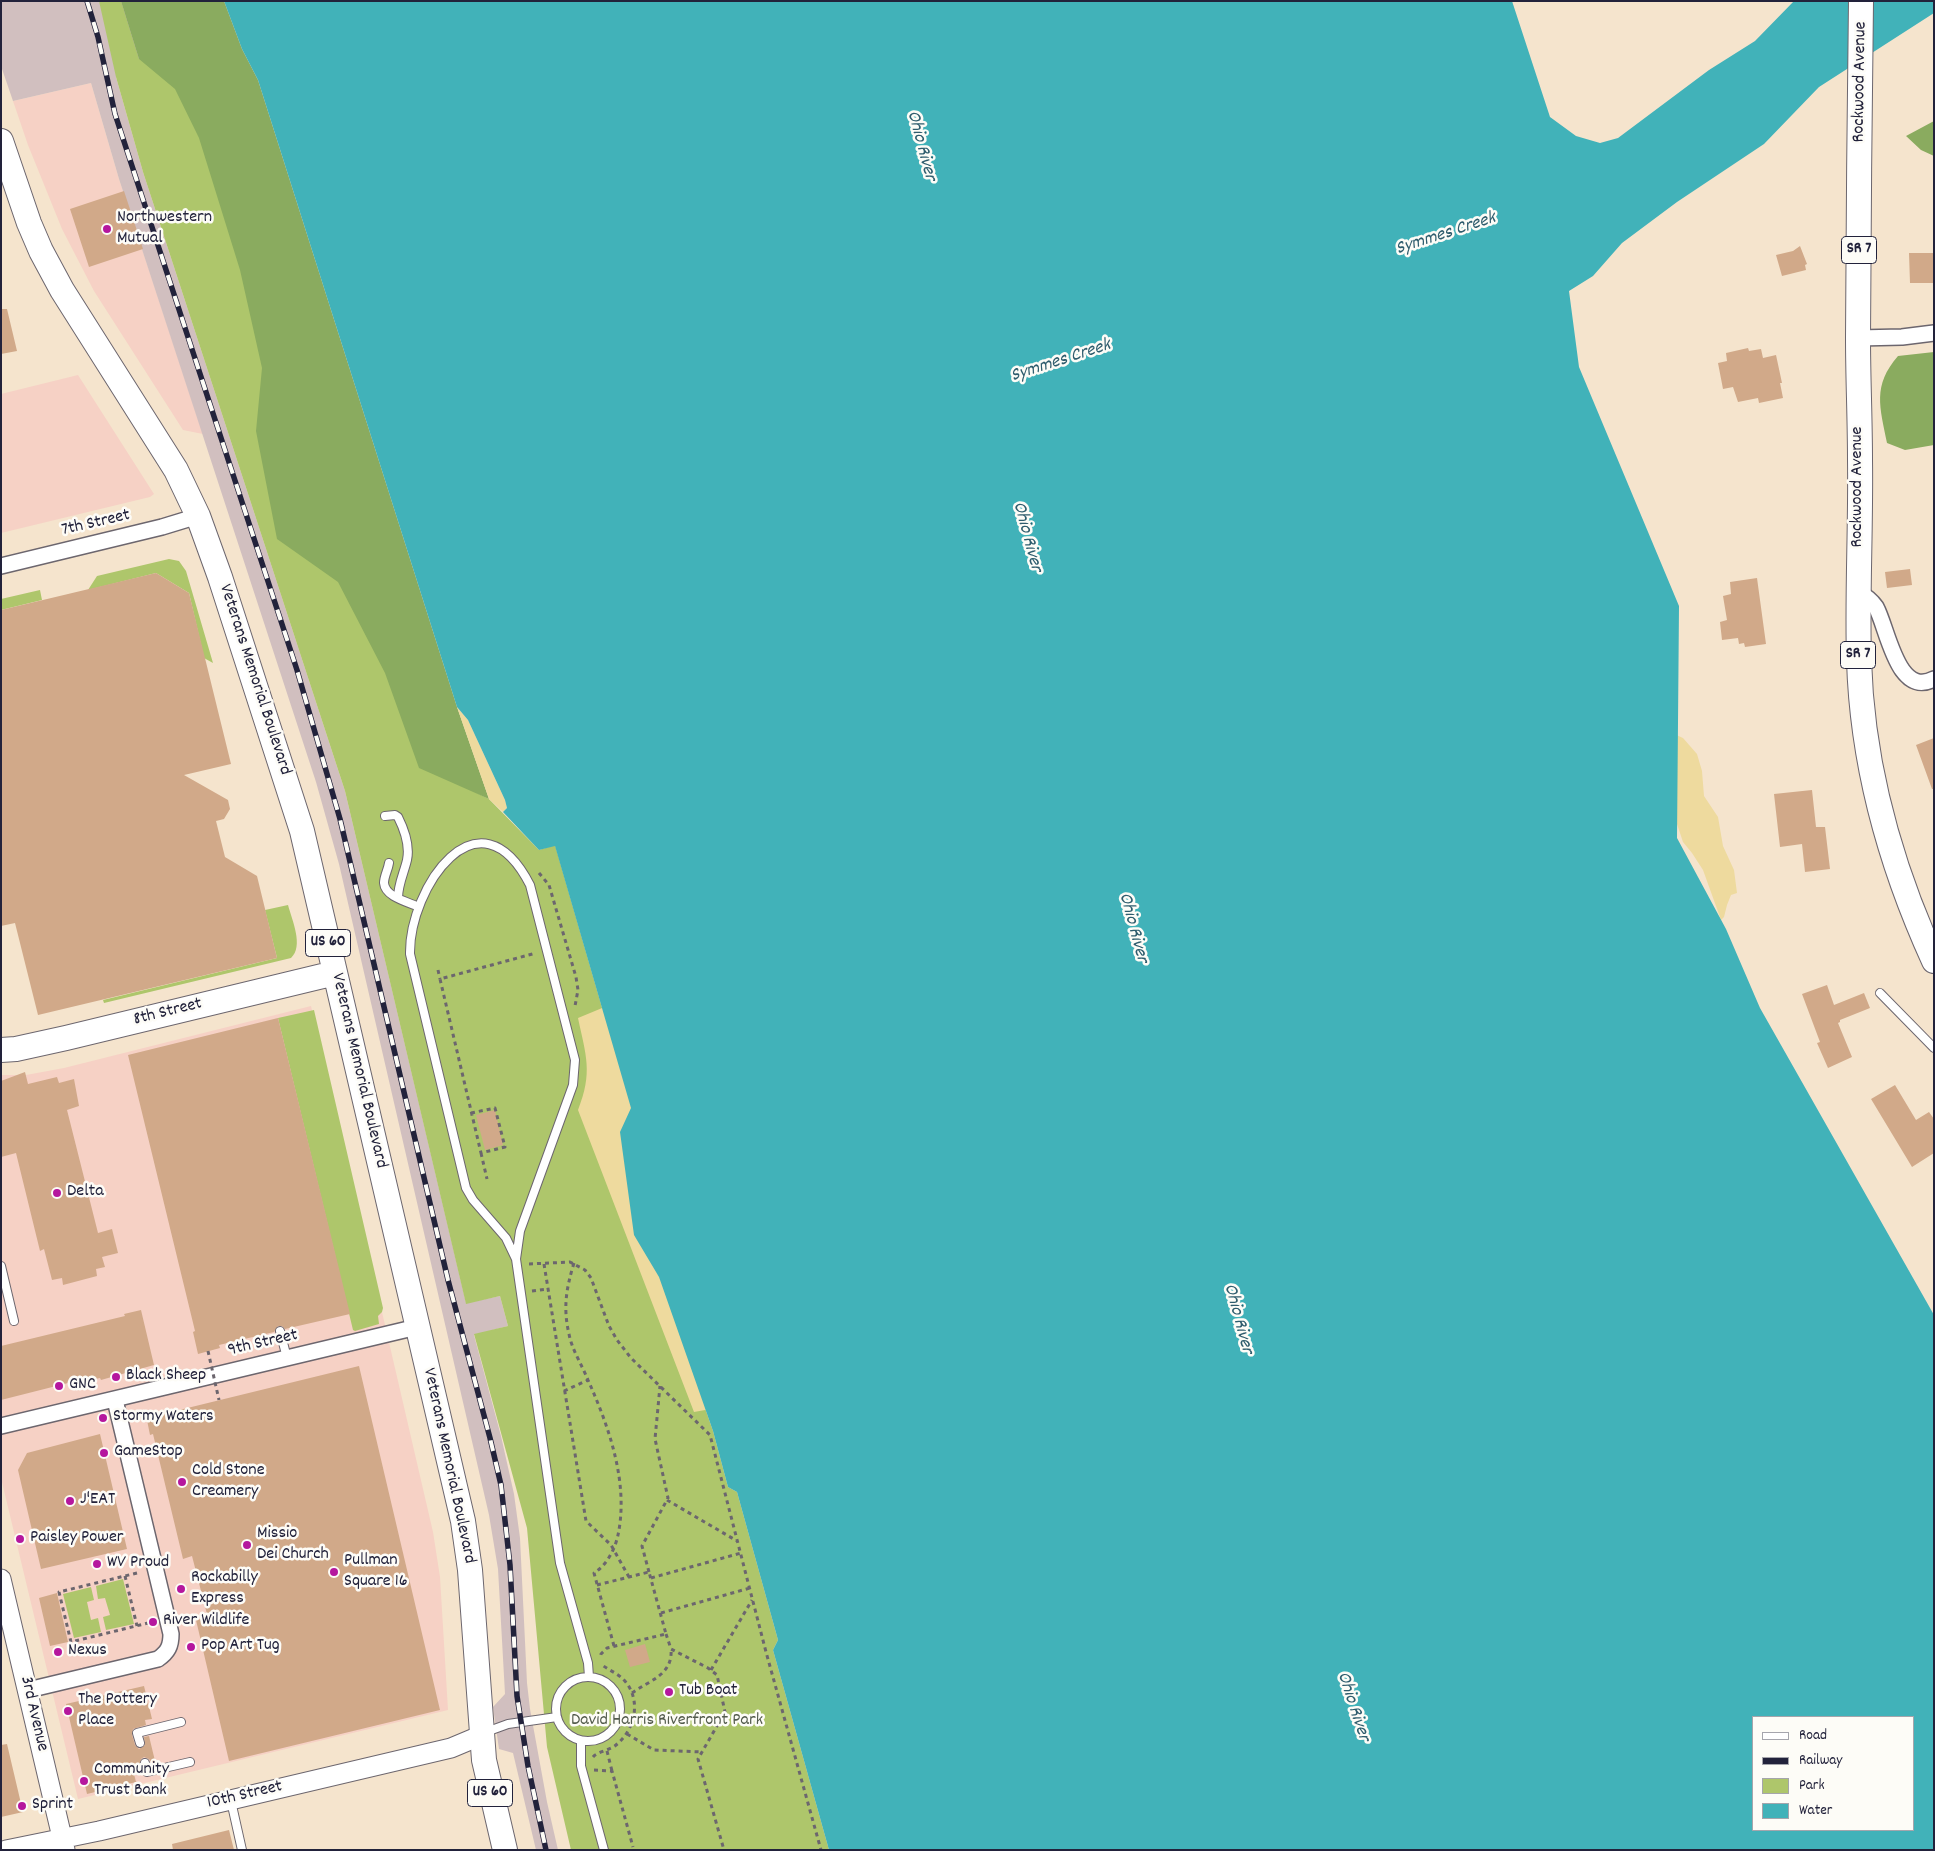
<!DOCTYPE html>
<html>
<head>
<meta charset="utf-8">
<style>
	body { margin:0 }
	#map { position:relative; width:1935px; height:1851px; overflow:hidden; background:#f5e4cd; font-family:Dekko,sans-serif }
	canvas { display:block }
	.frame { position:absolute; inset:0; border:2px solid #22223b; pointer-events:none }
	.legend { position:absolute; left:1752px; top:1716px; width:162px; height:115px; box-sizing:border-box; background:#fdfcf7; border:1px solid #a5a5ac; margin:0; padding:6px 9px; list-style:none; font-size:15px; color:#22223b }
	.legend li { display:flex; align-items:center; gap:10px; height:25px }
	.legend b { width:25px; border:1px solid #a5a5ac }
</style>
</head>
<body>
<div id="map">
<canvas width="1935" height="1851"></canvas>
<div class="frame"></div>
<ul class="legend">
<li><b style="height:6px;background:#fff"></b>Road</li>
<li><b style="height:6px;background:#22223b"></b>Railway</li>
<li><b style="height:14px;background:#aec66b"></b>Park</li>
<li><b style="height:14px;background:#41b2b9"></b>Water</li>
</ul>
</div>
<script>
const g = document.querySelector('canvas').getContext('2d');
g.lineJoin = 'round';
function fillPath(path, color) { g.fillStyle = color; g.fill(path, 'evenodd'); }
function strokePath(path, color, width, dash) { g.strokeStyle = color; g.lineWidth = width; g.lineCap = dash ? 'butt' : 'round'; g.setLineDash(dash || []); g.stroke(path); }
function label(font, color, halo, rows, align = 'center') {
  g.font = font + ' Dekko,sans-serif'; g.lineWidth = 5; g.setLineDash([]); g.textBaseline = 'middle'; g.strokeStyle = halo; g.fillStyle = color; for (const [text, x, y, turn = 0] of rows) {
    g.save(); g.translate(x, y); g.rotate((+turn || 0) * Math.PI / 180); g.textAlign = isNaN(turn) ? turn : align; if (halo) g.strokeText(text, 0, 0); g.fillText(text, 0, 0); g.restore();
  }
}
const built = new Path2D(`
	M91,83L119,179L203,434L183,430L94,291L62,229L28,145L13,101Z
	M78,375L154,494L150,497L1,533V394Z
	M311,1006L433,1532L440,1577L448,1710L78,1799L1,1478V1075H26L64,1068Z`);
const industrial = new Path2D(`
	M1,1H218L116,77L143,172L345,791L466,1303L500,1296L508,1326L474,1335L501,1436L514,1494L520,1538L527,1683L530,1709L547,1802L558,1850H536L513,1753L499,1749L493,1707L505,1694L498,1569L489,1515L339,864L316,782L119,179L91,83L13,101L1,66Z`);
const green = new Path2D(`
	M99,1H121L139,59L238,47L477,793L489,799L539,850L555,845L631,1108L659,1277L713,1431L728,1487L737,1492L778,1640L773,1650L829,1850H571L547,1747L527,1528L474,1334L508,1326L500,1296L466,1304L345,791L143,172L116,77Z
	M169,559L179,561L186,571L213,663L204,658L189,593L156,573L88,590L97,576Z
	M40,590L42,600L1,610V599Z
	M288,905C292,920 304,946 291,958L104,1003L103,1000L277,958L265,910Z
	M314,1010L383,1308L382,1312L378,1316L379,1324L355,1331L353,1330L278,1018Z
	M123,1579L134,1624L106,1630L103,1617L110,1615L105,1598L98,1599L96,1586Z
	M91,1587L94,1600L87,1602L91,1620L98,1618L101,1632L74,1638L63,1594Z`);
const forest = new Path2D(`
	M121,1H224L242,49L258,80L457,707L489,799L419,768L385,673L338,582L277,539L256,431L262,368L240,270L199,138L175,89L139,59Z
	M1934,121V156L1921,150L1906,136Z
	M1934,352V445L1905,450L1887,443C1880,407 1872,386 1898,356Z`);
const sand = new Path2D(`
	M457,707L468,720L505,800L507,808L503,812L489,799Z
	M1672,733L1683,738L1697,754L1702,771L1704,796L1718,817L1723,846L1734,870L1737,893L1731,895L1727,905L1724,917L1721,920L1703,870L1692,853L1683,842L1677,824L1671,801Z
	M607,1006L722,1407L694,1412L578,1110C593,1072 586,1056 578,1018Z`);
const water = new Path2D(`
	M224,1H1512L1550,117L1576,136L1600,143L1618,138L1709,70L1755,41L1794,1H1934V13L1819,87L1764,144L1677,202L1622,243L1593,276L1569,291L1579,367L1679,606L1677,838L1726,929L1760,1008L1934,1315V1850H829L773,1650L778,1640L737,1492L728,1487L713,1431L659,1277L634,1235L620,1132L631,1108L555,846L539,850L503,812L507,808L505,800L468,720L457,707L258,80L242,49ZM1754,1717H1914V1830H1754Z`);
const building = new Path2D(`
	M124,191L143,249L89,267L70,209Z
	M1800,246L1807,264L1805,265L1806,270L1782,276L1776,255L1793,251Z
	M1909,253H1934V283H1910Z
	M1,309H7L17,351L1,354Z
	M1748,348L1749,351L1761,349L1763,358L1776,355L1782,383H1780L1783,398L1759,403L1758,398L1738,402L1733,387L1723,389L1718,363L1727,361L1726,353Z
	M1910,569L1912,585L1887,588L1885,572Z
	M156,573L189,593L231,764L184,775L228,800L230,809L224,819L216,821L225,857L257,876L277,958L38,1015L15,923L1,926V610Z
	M1757,578L1766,644L1745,647L1744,643L1739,644L1738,638L1722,640L1720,622L1727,620L1723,596L1731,594L1730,582Z
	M1934,738V789H1932L1916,745Z
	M1812,790L1816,827H1825L1830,869L1805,872L1802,844L1780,847L1774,794Z
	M1827,985L1834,1005L1864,993L1870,1008L1840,1020V1022L1838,1023L1852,1057L1828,1068L1817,1043L1820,1042L1802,994Z
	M278,1018L350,1314L285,1329L282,1326H278L274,1332L219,1345L220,1348L198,1354L193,1332L195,1331L128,1055Z
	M25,1072L28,1084L57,1077L59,1083L74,1079L79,1106L67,1110L98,1233L112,1229L118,1253L102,1257L105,1267L96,1269L97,1276L63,1285L62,1278L52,1280L44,1249L40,1251L16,1153L1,1157V1081Z
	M1895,1085L1916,1120L1929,1112L1934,1119V1153L1912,1167L1871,1099Z
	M495,1110L503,1145L485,1150L476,1115Z
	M141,1310L154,1365L101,1380L100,1378L76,1383V1381L1,1400V1346L125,1316L124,1314Z
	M359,1366L440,1710L229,1761L196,1620L208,1618L192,1556L183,1559L153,1434L150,1435L146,1415L166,1410L167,1413Z
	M100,1434L127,1549L41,1569L18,1470L27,1453Z
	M57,1593L68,1642L50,1646L39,1598Z
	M645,1644L650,1662L630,1667L625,1650Z
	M144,1686L152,1719L145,1720L146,1725L133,1729L132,1735L135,1745L139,1749L145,1745L144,1737L149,1736L155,1761L151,1762L149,1759L144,1757L141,1759L140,1765L132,1766L136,1782L87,1794L66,1704Z
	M7,1744L23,1812L1,1817V1745Z
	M229,1830L234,1850H173L172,1844Z`);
const path = new Path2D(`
	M539,873L549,885L576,977L578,990L575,1006
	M438,970L440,979
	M471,1113L495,1108L505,1147L481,1153L440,979L536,953
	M481,1153L487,1179
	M574,1263C566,1289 563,1308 569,1334C572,1350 582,1365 588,1380C609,1427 629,1483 618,1535C615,1549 607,1565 594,1573L614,1646
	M529,1264L570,1262L585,1270L591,1278L609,1326L617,1340L631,1358L710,1435L766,1652L821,1850
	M544,1264L586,1521L611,1545L629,1577
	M532,1291L548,1289
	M564,1391L588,1380
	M667,1500L737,1541
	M649,1572L642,1546L668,1498L655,1439L660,1386
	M137,1573L59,1592L71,1642L148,1623
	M125,1576L137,1626
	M651,1578L741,1553
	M597,1585L649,1572L666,1634L607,1648L601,1654L600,1658
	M661,1613L750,1588
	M666,1634L671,1649L708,1668L717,1675L725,1712L698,1759L724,1850
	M711,1670L752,1600
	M632,1693C650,1680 673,1675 671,1649
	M627,1734L654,1750L702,1752
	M607,1751L612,1771
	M593,1757C597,1752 610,1750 616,1745C636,1729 642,1698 623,1679C617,1673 608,1670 601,1664
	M594,1770L612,1771L633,1847`);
const service = new Path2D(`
	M385,816L395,815L398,817C404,829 410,846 407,860C404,873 398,884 398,898
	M389,863C388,870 384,876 384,883C385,897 408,902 419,907
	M1880,993L1934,1048
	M516,1259L506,1238L473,1200L466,1188L410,954C409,888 479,785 530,885L575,1060L573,1085L520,1231L516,1259L560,1563L588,1663L589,1677
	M1,1266L14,1321
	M280,1331L287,1358
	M556 1709a32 32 0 1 1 64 0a32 32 0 1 1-64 0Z
	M486,1732L508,1724L557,1717
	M581,1741V1766L604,1850
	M140,1743L137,1733L181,1722
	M145,1763L147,1772L190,1762
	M231,1801L242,1850`);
const minor = new Path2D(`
	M1858,338L1902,337L1934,333
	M1,566L162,527L198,516
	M1858,592C1866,596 1871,600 1876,607C1888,629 1897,698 1934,679
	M1,1426L417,1327
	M28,1690L158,1659C168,1652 171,1646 171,1634L115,1400`);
const tertiary = new Path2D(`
	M1,1579L65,1850
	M6,1850L99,1831L451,1748L482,1735`);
const primary = new Path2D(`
	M1861,1C1860,113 1858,226 1858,338C1858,379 1860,419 1860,460C1861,527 1857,593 1859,660C1862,764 1891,867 1934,961
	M1,141L29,223L41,251L62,290L176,470L198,516L220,577L302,831L463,1521L470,1570L484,1760L505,1850
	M1,1050L16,1049L66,1038L335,973`);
const rail = new Path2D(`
	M87,1L98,37L115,114L297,670L340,819L448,1280L490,1438L501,1485L510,1565L517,1696L528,1766L546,1850`);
const pathBridge = new Path2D(`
	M208,1351L219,1400`);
const markers = [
	[107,229,5,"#b5179e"],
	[57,1193,5,"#b5179e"],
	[116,1377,5,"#b5179e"],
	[59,1386,5,"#b5179e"],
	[103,1418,5,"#b5179e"],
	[104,1453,5,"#b5179e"],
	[182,1482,5,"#b5179e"],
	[70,1501,5,"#b5179e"],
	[20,1539,5,"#b5179e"],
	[247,1545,5,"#b5179e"],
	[97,1564,5,"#b5179e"],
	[334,1572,5,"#b5179e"],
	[181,1589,5,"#b5179e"],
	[153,1622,5,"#b5179e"],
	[191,1647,5,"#b5179e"],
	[58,1652,5,"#b5179e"],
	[669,1692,5,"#b5179e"],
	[68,1711,5,"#b5179e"],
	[84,1781,5,"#b5179e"],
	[22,1806,5,"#b5179e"]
];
const shields = [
	[1859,250,35],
	[1858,655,35],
	[328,943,45],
	[490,1793,45]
];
const shieldNames = [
	["SR 7",1859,250],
	["SR 7",1858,655],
	["US 60",328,943],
	["US 60",490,1793]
];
const streetNames = [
	["Rockwood Avenue",1861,82,-89],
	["Rockwood Avenue",1859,487,-90],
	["7th Street",96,524,-13],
	["Veterans Memorial Boulevard",254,680,72],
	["8th Street",168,1013,-14],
	["Veterans Memorial Boulevard",358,1071,77],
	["9th Street",263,1344,-13],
	["Veterans Memorial Boulevard",448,1466,78],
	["3rd Avenue",33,1714,77],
	["10th Street",245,1796,-13]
];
const poiNames = [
	["Northwestern",117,219],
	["Mutual",117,240],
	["Delta",67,1193],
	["Black Sheep",126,1377],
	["GNC",69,1386],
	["Stormy Waters",113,1418],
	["GameStop",114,1453],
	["Cold Stone",192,1472],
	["Creamery",192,1493],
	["J'EAT",80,1501],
	["Missio",257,1535],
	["Dei Church",257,1556],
	["Paisley Power",30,1539],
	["Pullman",344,1562],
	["Square 16",344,1583],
	["WV Proud",107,1564],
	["Rockabilly",191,1579],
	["Express",191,1600],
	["River Wildlife",163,1622],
	["Pop Art Tug",201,1647],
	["Nexus",68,1652],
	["Tub Boat",679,1692],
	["The Pottery",78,1701],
	["Place",78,1722],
	["Community",94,1771],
	["Trust Bank",94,1792],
	["Sprint",32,1806]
];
const parkNames = [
	["David Harris Riverfront Park",667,1722]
];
const waterNames = [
	["Ohio River",920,146,75],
	["Symmes Creek",1446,235,-18],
	["Symmes Creek",1061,362,-18],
	["Ohio River",1026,537,75],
	["Ohio River",1132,928,75],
	["Ohio River",1237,1319,75],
	["Ohio River",1352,1707,72]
];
fillPath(built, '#f6d1c5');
fillPath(industrial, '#d1bfbf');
fillPath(green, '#aec66b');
fillPath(forest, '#8aab5f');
fillPath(sand, '#eeda9e');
fillPath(water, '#41b2b9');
fillPath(building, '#d1a989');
strokePath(service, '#6c666e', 10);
strokePath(minor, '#6c666e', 18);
strokePath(tertiary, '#6c666e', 21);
strokePath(primary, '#6c666e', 26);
strokePath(path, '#6c666e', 3, [4, 4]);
strokePath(service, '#fff', 8);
strokePath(minor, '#fff', 15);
strokePath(tertiary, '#fff', 19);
strokePath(primary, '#fff', 24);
strokePath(rail, '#22223b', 5.5);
strokePath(rail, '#fdfcf7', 4, [11]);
strokePath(pathBridge, '#6c666e', 3, [4, 4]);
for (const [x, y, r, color] of markers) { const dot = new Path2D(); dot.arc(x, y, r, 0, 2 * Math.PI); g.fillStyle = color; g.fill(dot); strokePath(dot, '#fdfcf7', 2); }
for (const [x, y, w] of shields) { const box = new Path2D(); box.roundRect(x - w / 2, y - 13.5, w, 27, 4); g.fillStyle = '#fdfcf7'; g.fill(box); strokePath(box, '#22223b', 1); }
label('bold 16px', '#22223b', null, shieldNames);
label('18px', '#22223b', '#fdfcf7', streetNames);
label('18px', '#22223b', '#fdfcf7', poiNames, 'left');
label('18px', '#535b4c', '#fdfcf7', parkNames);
label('italic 19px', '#2e5c6d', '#fdfcf7', waterNames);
</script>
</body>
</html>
